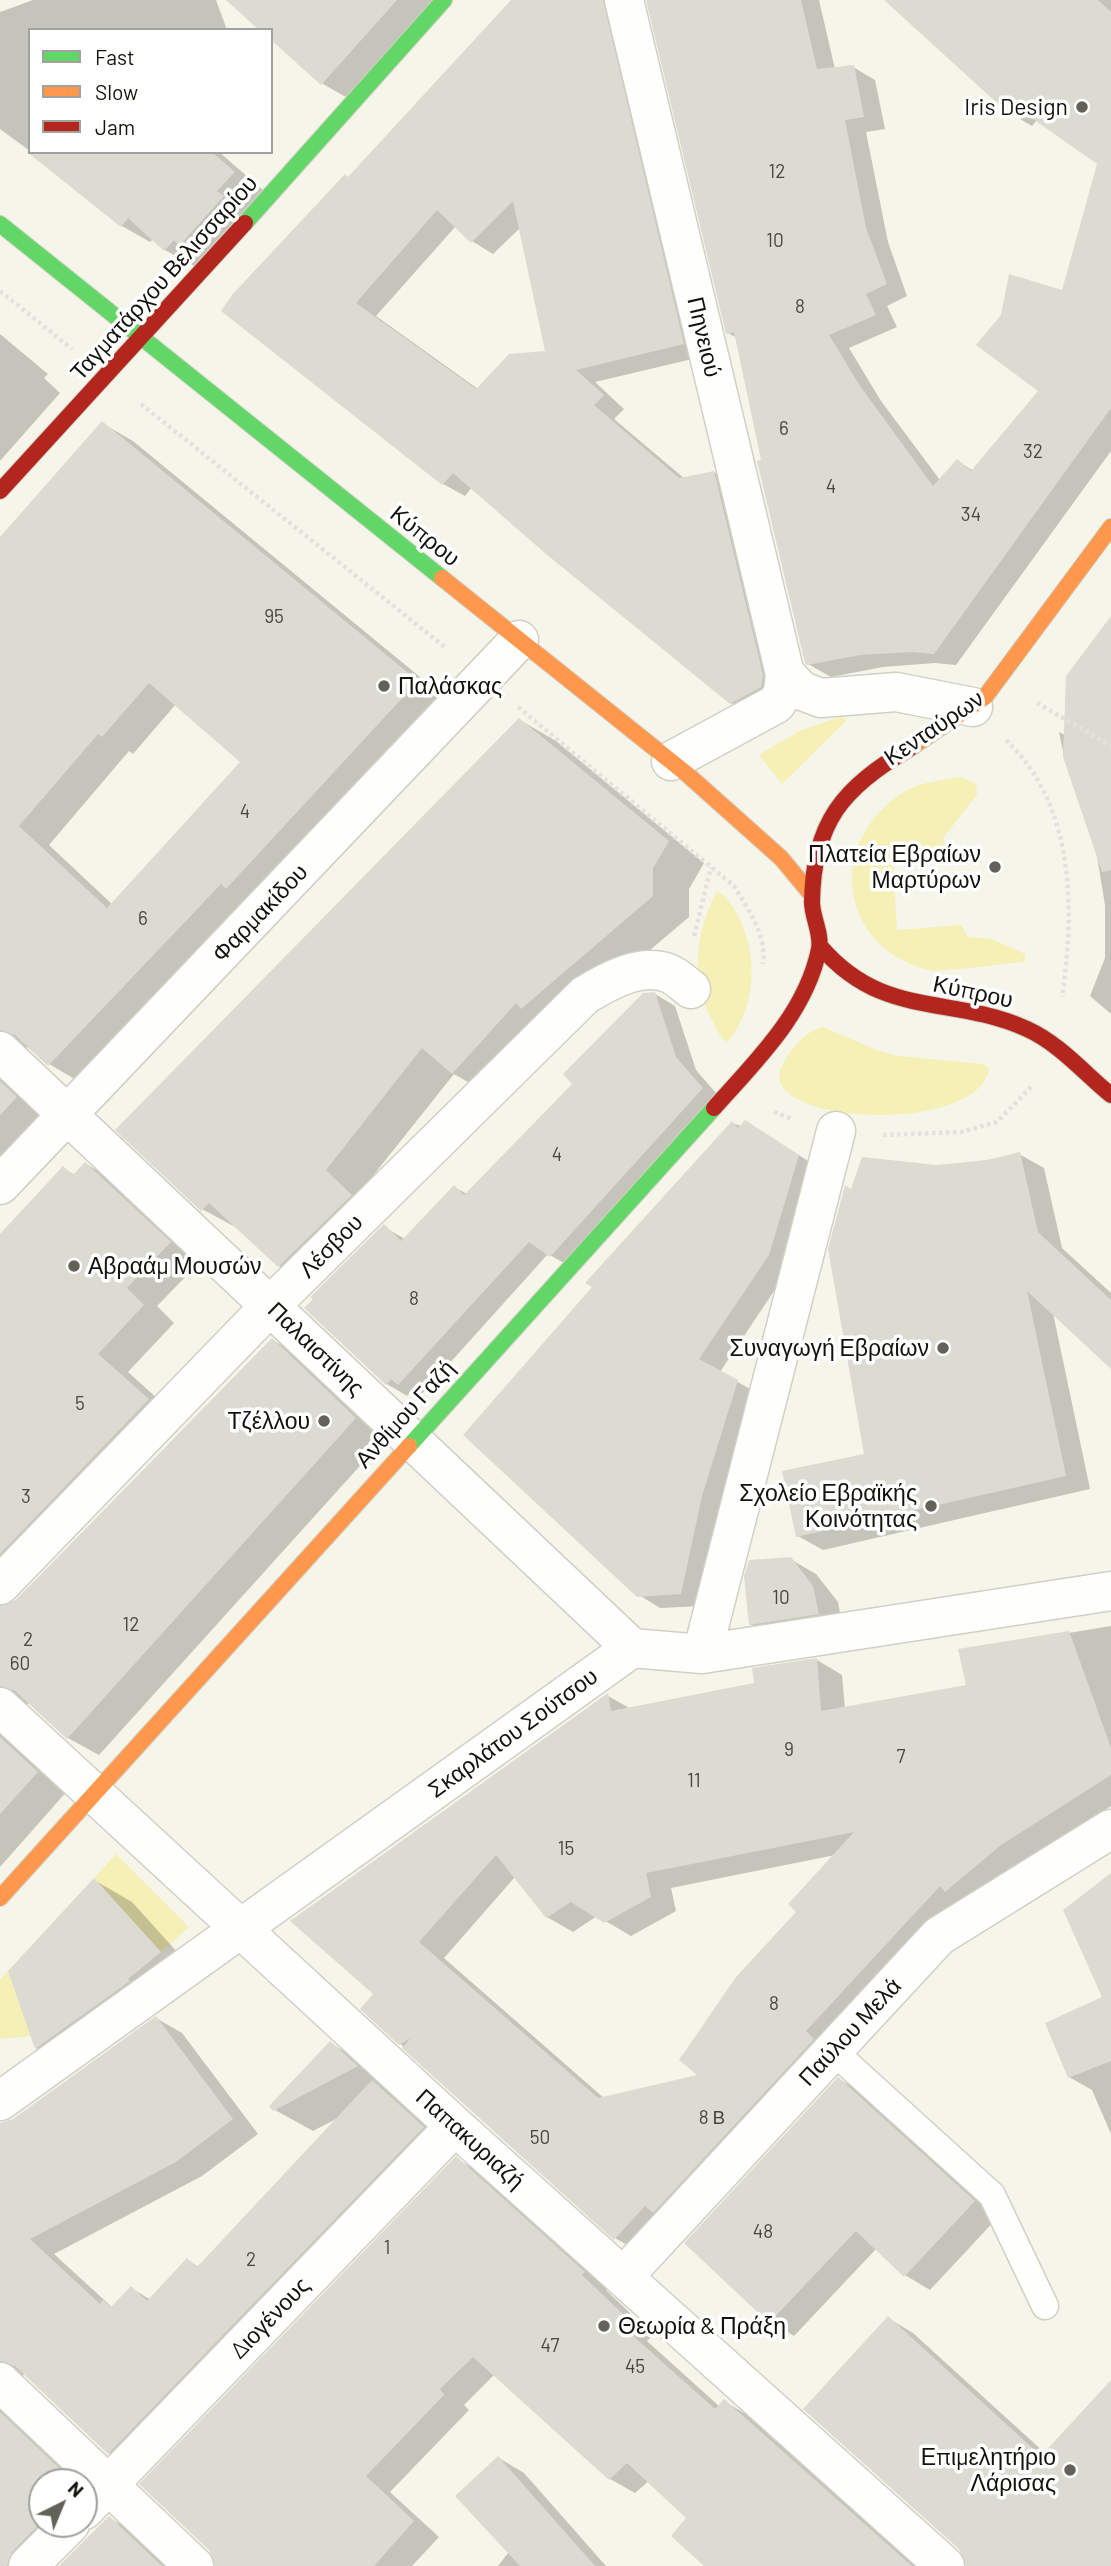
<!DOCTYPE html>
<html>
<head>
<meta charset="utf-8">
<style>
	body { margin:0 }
	#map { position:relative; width:1111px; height:2566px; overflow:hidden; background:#f6f5e9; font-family:Barlow,sans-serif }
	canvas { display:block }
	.legend { position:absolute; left:28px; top:28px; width:245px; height:126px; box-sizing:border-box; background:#fff; border:2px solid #a1a19d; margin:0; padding:9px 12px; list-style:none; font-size:21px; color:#14130b }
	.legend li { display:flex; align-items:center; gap:14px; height:35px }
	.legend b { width:35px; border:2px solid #a1a19d }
	.north { position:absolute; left:28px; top:2468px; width:70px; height:70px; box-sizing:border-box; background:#fff; border:2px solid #a1a19d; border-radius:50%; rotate:43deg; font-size:19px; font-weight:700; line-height:28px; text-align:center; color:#14130b }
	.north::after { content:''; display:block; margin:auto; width:24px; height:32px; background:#636259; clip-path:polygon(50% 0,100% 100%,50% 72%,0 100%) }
</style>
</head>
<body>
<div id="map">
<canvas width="1111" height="2566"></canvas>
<ul class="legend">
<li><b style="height:9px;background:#63d668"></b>Fast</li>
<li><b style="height:9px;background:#ff974d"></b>Slow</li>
<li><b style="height:9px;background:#b3261e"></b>Jam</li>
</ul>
<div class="north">N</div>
</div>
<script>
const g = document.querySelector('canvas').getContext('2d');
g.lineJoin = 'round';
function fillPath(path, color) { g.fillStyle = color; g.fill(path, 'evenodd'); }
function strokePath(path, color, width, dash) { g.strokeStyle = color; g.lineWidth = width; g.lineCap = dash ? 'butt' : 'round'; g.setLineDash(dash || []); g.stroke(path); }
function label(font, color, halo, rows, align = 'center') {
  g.font = font + ' Barlow,sans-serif'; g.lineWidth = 7; g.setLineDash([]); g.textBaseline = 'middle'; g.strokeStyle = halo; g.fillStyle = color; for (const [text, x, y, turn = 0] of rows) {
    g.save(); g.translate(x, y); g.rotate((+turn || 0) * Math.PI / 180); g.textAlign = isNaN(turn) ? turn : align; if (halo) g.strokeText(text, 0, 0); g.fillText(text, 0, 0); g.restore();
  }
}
const green = new Path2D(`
	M843,716L846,721L782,784L759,755L799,731Z
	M961,777L976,784L977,795L943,838L948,861L893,864L897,930L961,925L968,937L992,939L1025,954V962C1006,963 943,973 929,970C837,947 826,841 904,792C919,782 943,780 961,777Z
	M717,891C727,896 733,907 738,916C759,956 756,1006 728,1042C721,1039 719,1033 715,1026C690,983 694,934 717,891Z
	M823,1027L879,1051L899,1056L983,1064L989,1069C979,1129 797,1127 780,1082C777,1073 783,1063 787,1057C796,1043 807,1031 823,1027Z
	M116,1854L189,1927L161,1952L94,1878Z
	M8,1971L31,2036L0,2039V1979Z`);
const shadow = new Path2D(`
	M33,0H216L227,30H30V151L0,129V12Z
	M229,0H442L351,100L323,84L271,38V30Z
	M517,0H629L705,356L595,382L624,409L614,419L685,479L714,472L735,485L784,689L753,716L731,703L472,487L465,496L443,484L224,310ZM456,226L472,241L493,254L521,227L547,353L478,389L376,316Z
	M648,0H819L835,69L853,67L875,80L885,129L866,132L888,242L907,296L887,306L897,327L849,348L881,401L940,480L957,461L974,471L1040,391L1063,292L1111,171L1037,120L1032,126L1010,113L886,0H1111V451L956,665L935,663L883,667L831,677L808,664L737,338L728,333Z
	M32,152H219L263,190L194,266L165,250L153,239L150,242L122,226Z
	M0,334L48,374L44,378L60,393L0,461Z
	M102,423L133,441L448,700L80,1082L49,1064L28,1047L16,1053L47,1116L0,1170V538ZM176,704L242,761L113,905L49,845L129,751L133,754Z
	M1111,619V1014L1090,996L1105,958V905L1095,844L1064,756L1059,732L1065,735Z
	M520,720L556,741L704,863L689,889V917L558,1028L489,1094L454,1074L360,1192L315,1287L279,1266L239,1229L202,1209Z
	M655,994L675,1006L696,1070L722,1100L571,1267L548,1254L420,1396L411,1391L407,1396L387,1384L384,1227L405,1239L454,1187L467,1194L575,1084Z
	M732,1123L766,1134L819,1168L790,1267L720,1372L759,1394L702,1606L660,1608L639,1595L594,1287Z
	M1019,1154L1044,1168L1062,1248L1111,1293V1367L1053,1313L1090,1489L823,1550L798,1536L866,1455L852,1191Z
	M86,1164L117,1182L201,1261L157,1306L174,1323L128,1372L179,1418L9,1599L10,1606L273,1340L303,1358L386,1437L99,1755L68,1738L30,1703L14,1710L68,1790L0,1867V1235L64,1169L75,1175Z
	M790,1559L816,1574L838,1602L843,1628L775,1638L750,1624Z
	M1111,1626V1806L1027,1859L641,2253L615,2238L362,2009L608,1696L631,1709L756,1684L817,1660L842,1675L845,1709L968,1687L960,1651ZM835,1855L701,2076L605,2099L444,1958L515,1877L547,1917L573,1932L597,1916L631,1936L676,1911L671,1888Z
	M1111,1876V2134L1092,2090L1069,2077L1104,1998Z
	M94,1880L132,1902L197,1974L74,2069L36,2048Z
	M156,2018L182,2033L258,2134L202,2176L54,2254L113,2308L131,2288L151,2300L188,2261L199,2267L338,2118L313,2131L275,2110L330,2043L368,2065L448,2142L134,2467L109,2453L26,2374L9,2382L82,2482H42V2524H82L37,2566H0V2125L14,2120Z
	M839,2079L863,2093L999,2216L930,2290L905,2275L877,2248L794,2336L770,2321Z
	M456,2159L482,2173L609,2287L606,2290L653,2335L647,2341L719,2406L724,2401L749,2416L919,2566H706L689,2518L649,2481L635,2493L610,2479L495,2374L464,2405L469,2410L390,2492L439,2537L412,2566H217Z
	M888,2318L913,2333L1046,2454L1111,2416V2566H968Z
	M499,2458L524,2473L606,2566H498L509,2552Z
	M109,2518L135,2532L170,2566H61Z`);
const building = new Path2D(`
	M226,0H397L321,85L271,40V30H259Z
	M511,0H603L684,344L576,370L604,395L594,405L679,478L714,471L763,675L761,687L730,704L546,554L453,473L442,485L221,311L232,295L345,174L348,177ZM513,201L545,351L509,354L476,389L356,303L437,210L471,243Z
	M646,0H801L817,69L854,65L864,117L845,120L866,228L887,284L866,294L876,315L829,335L860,386L933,486L957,459L971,471L1038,391L976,345L1001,315L1009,274L1062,290L1097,164L1016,107L1009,114L884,0H1098L1111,12V408L934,654L912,652L860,655L807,665L805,663L757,461L761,460L734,332L726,334Z
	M27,152H212L235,172L217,191L224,196L179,246L174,240L164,251L128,218L121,227Z
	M102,421L418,681L226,889L221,884L48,1066L15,1035L0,1030V537ZM149,683L240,762L107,908L19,826L98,734L102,737Z
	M1111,616V870L1102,872L1063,757L1066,676Z
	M519,718L669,841L653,868V896L521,1009L516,1003L452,1074L422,1048L326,1170L352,1195L278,1267L209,1203L201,1211L115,1130Z
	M655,992L676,1057L703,1088L550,1257L529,1242L398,1385L391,1379L386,1385L304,1308L313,1299L310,1297L384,1224L401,1241L454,1185L464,1195L572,1084L563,1074L643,993Z
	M0,1081L17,1097L0,1115Z
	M745,1120L799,1155L769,1255L699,1359L738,1380L702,1496L681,1594L637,1597L463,1435L592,1287L585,1283L732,1121L738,1128Z
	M1020,1152L1038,1232L1111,1300V1369L1027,1291L1066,1476L796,1537L782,1471L864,1454L828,1249L845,1185L851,1189L862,1157L937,1165L987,1160Z
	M85,1162L171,1242L127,1288L144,1305L98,1354L149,1399L0,1554V1234L63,1166L73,1175Z
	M272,1338L356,1418L67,1739L15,1691L0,1686V1606L16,1600Z
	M791,1557L813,1586L819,1614L749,1625L744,1576L749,1560Z
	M1069,1631L1111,1748V1775L1001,1845L945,1892L940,1886L806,2031L814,2039L653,2213L645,2206L614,2240L402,2048L411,2038L399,2045L360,2009L373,1994L290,1921L608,1693L611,1711L754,1683L752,1668L817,1658L821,1711L966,1685L958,1649ZM854,1832L788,1904L796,1912L736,1977L679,2060L697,2075L598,2098L419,1942L496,1855L546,1918L571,1902L604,1923L651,1897L646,1873Z
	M0,1737L38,1772L0,1814Z
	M1111,1873V2061L1068,2078L1045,2023L1102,1997L1063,1910Z
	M94,1878L161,1952L128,1979L130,1981L35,2049L8,1971Z
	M156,2016L233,2119L176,2162L30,2239L100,2304L103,2300L111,2307L131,2286L147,2301L187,2258L197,2267L372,2080L424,2127L108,2454L15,2366L0,2361V2123L13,2119Z
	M330,2041L358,2066L273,2111L269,2106Z
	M838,2077L975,2201L904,2277L856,2231L769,2323L684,2243Z
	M456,2156L585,2272L582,2275L628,2319L622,2326L715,2409L724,2399L912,2566H704L671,2536L686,2518L627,2463L609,2480L473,2357L440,2389L444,2395L366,2476L414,2521L374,2566H215L209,2550L139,2484Z
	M888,2316L1041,2456L1111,2380V2566H966L960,2550L803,2409Z
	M0,2412L74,2482H42V2521L13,2551L7,2566H0Z
	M498,2456L595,2566H520L455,2496Z
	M109,2516L162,2566H59Z`);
const path = new Path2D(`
	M0,291L72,349
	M141,404L446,648
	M1037,703L1111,746
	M518,707L734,886C748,909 767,935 763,964
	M1006,740C1075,806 1075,908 1062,997
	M694,936L711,867
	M774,1112L792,1119
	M883,1135L961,1132L997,1122L1032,1086`);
const lane = new Path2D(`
	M832,2050L992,2195L1045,2306`);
const street = new Path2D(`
	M624,0L785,674L783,693L776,704L671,761
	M785,674L802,691L821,698L896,692L973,707
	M0,1051L632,1648
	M0,1185L519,640
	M0,1585L270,1306L585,995C608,981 640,963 668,973C676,976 684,984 691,989
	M702,1654L836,1131
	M0,1707L455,2126L945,2566
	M0,2101L632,1648L702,1654L1111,1591
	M623,2277L939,1936L1111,1829
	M0,2382L194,2566
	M84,2510L455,2126
	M28,2566L70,2524`);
const fast = new Path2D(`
	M245,223L444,0
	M0,224L442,578
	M409,1446L714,1108`);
const slow = new Path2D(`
	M442,578L688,775L781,858L811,894
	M909,749L985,697L1111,527
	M0,1898L409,1446`);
const jam = new Path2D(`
	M0,491L245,223
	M820,946C883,1020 949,994 1027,1029C1060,1044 1084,1073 1111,1095
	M714,1108C756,1061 806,1013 819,949C822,934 812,917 812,902C813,823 843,787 909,749`);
const markers = [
	[1082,107,7,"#636259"],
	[384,686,7,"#636259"],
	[995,867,7,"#636259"],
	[74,1266,7,"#636259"],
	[943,1348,7,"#636259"],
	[324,1421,7,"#636259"],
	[931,1506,7,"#636259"],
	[604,2326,7,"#636259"],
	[1070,2470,7,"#636259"]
];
const numberNames = [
	["12",777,172],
	["10",775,241],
	["8",800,307],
	["6",784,429],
	["32",1033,452],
	["4",831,487],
	["34",971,515],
	["95",274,617],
	["4",245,812],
	["6",143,919],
	["4",557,1155],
	["8",414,1299],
	["5",80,1404],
	["3",26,1497],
	["10",781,1598],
	["12",131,1625],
	["2",28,1640],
	["60",20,1664],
	["9",789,1750],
	["7",901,1757],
	["11",694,1781],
	["15",566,1849],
	["8",774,2004],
	["8 Β",712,2118],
	["50",540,2138],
	["48",763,2232],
	["1",387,2248],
	["2",251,2260],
	["47",550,2346],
	["45",635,2367]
];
const poiNames = [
	["Iris Design",1068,107],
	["Παλάσκας",398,686,"left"],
	["Πλατεία Εβραίων",981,854],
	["Μαρτύρων",981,880],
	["Αβραάμ Μουσών",88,1266,"left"],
	["Συναγωγή Εβραίων",929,1348],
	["Τζέλλου",310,1421],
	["Σχολείο Εβραϊκής",917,1493],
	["Κοινότητας",917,1519],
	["Θεωρία & Πράξη",618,2326,"left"],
	["Επιμελητήριο",1056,2457],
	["Λάρισας",1056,2483]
];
const streetNames = [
	["Ταγματάρχου Βελισσαρίου",164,278,-48],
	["Πηνειού",704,337,77],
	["Κύπρου",425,536,39],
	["Κενταύρων",934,728,-34],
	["Φαρμακίδου",260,913,-46],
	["Κύπρου",973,992,12],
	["Λέσβου",331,1246,-45],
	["Παλαιστίνης",316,1349,44],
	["Ανθίμου Γαζή",405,1414,-48],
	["Σκαρλάτου Σούτσου",513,1733,-36],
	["Παύλου Μελά",850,2032,-47],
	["Παπακυριαζή",470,2139,42],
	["Διογένους",270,2318,-46]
];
fillPath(green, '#f5f0b6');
fillPath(shadow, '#0003');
fillPath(building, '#dcdbd2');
strokePath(lane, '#d1d0c6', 29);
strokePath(street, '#d1d0c6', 41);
strokePath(fast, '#d1d0c6', 18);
strokePath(slow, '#d1d0c6', 18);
strokePath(jam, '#d1d0c6', 18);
strokePath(path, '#e2e1de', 4.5, [3.5, 3.5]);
strokePath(lane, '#fefefc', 26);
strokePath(street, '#fefefc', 38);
strokePath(fast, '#63d668', 16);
strokePath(slow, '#ff974d', 16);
strokePath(jam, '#b3261e', 16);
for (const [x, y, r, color] of markers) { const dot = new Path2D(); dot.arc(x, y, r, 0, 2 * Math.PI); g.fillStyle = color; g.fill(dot); strokePath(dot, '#fff', 2.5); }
label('19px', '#48473f', null, numberNames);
label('23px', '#14130b', '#fff', poiNames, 'right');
label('23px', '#14130b', '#fff', streetNames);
</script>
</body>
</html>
